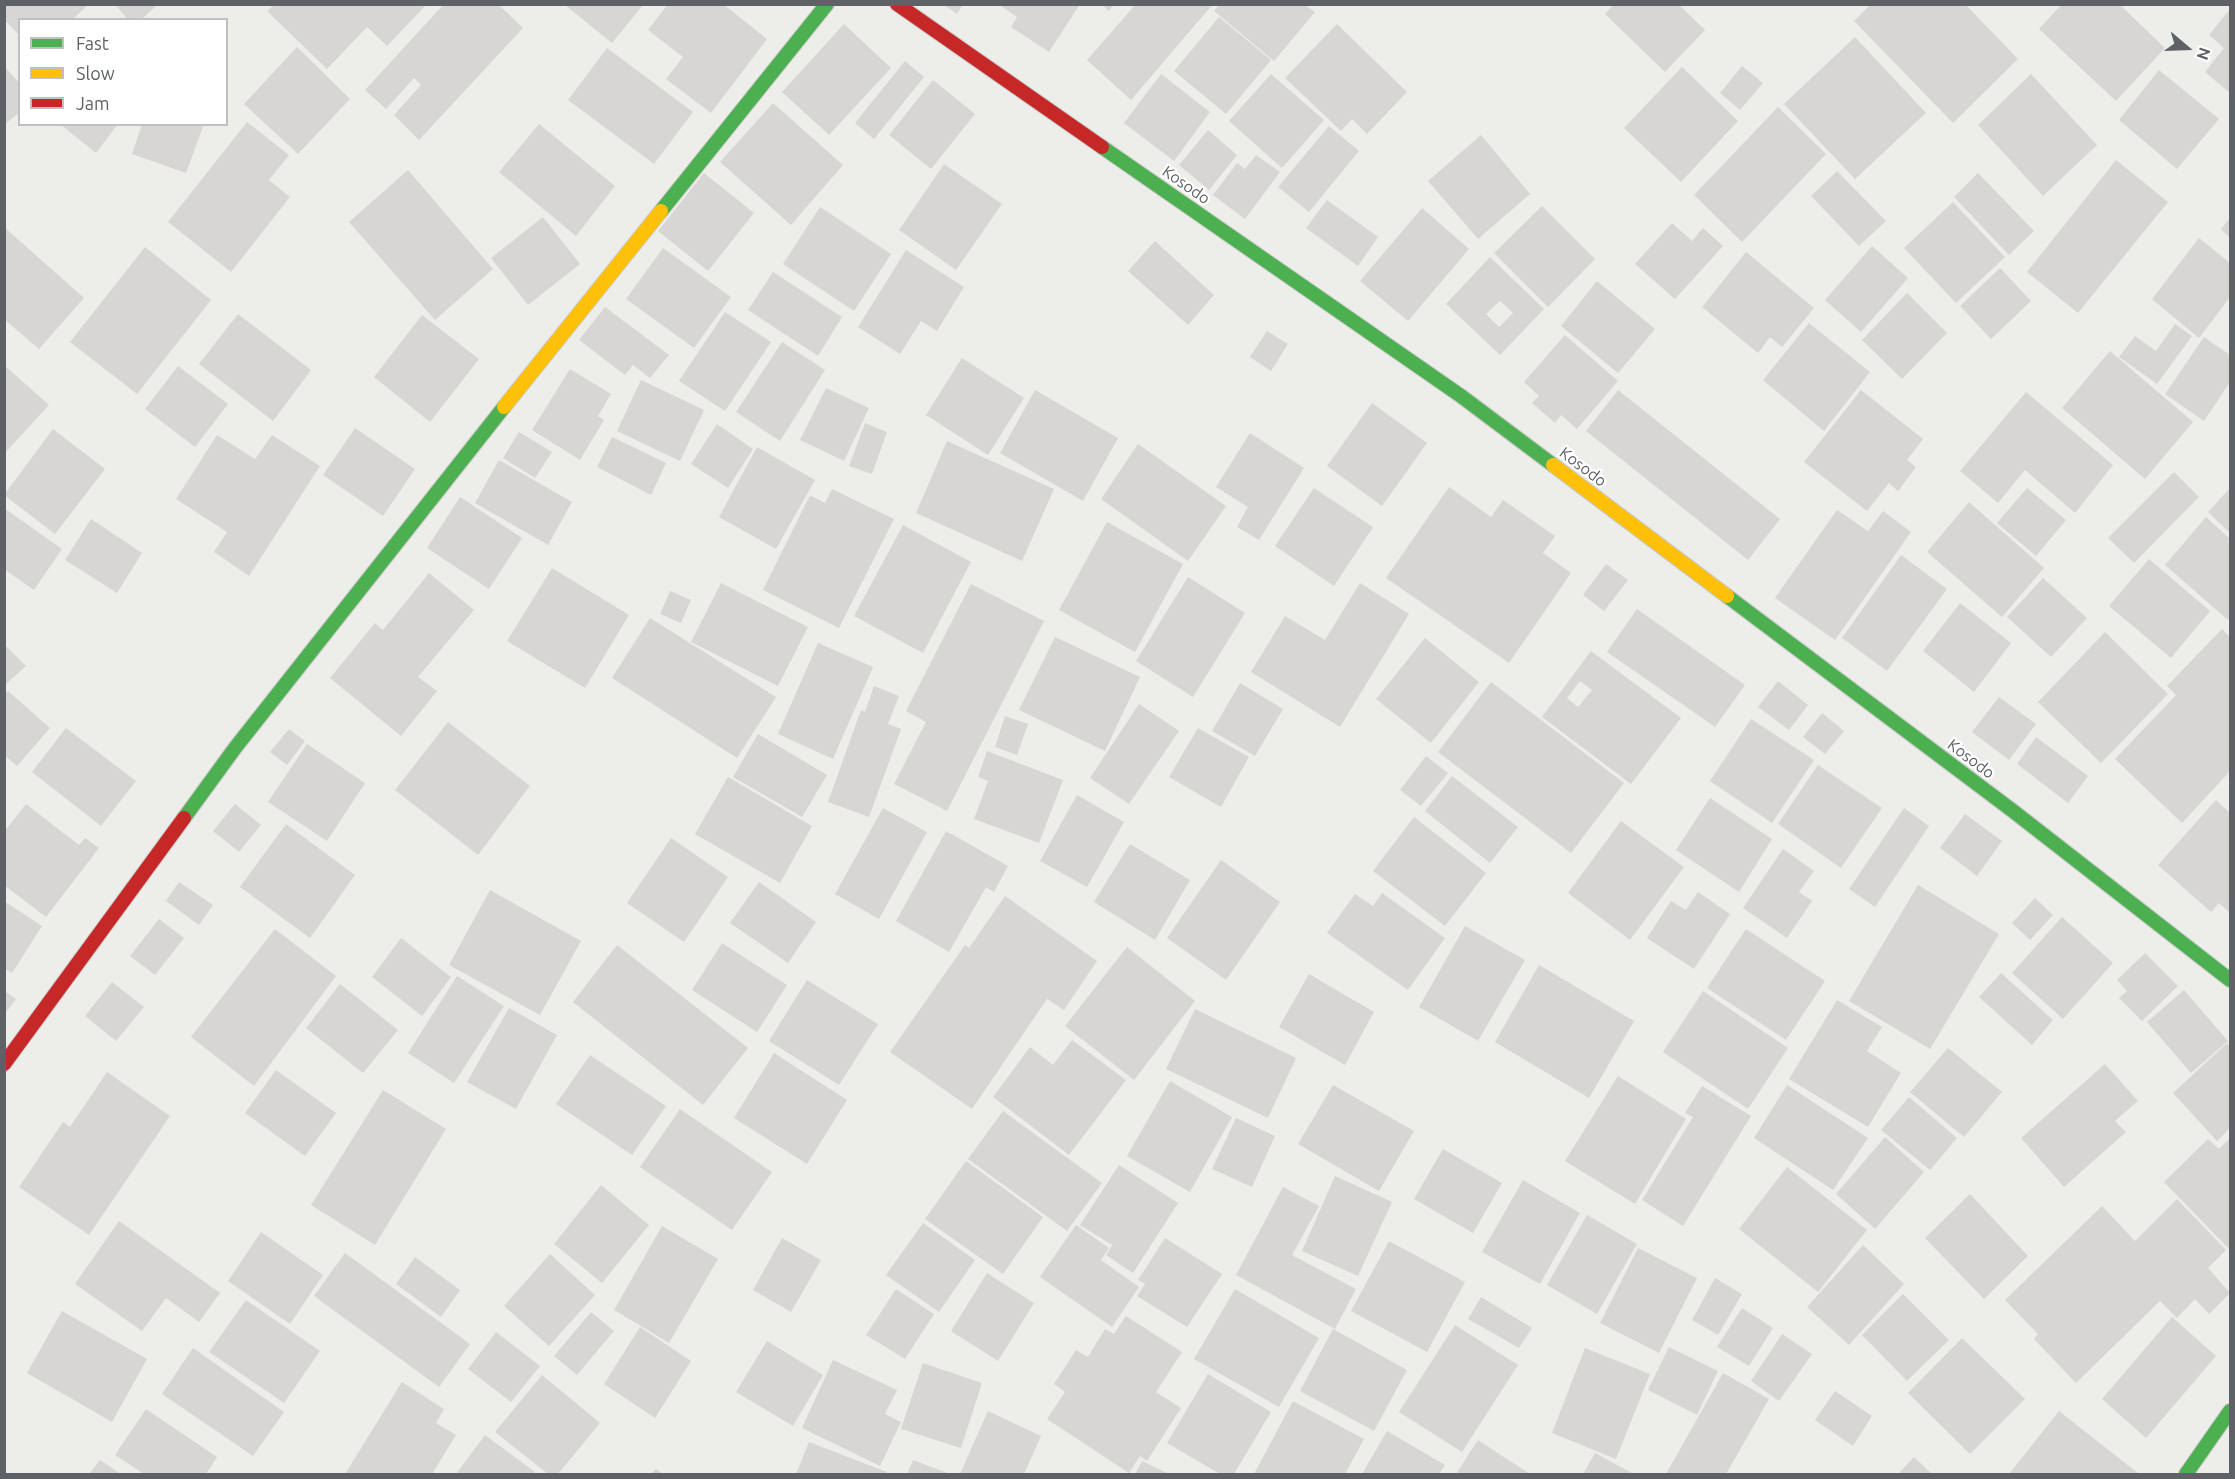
<!DOCTYPE html>
<html>
<head>
<meta charset="utf-8">
<style>
	body { margin:0 }
	#map { position:relative; width:2235px; height:1479px; overflow:hidden; background:#edede9; font-family:Ubuntu,sans-serif }
	canvas { display:block }
	.frame { position:absolute; inset:0; border:6px solid #5e6165; pointer-events:none }
	.legend { position:absolute; left:18px; top:18px; width:210px; height:108px; box-sizing:border-box; background:#fff; border:2px solid #bfc0c1; margin:0; padding:8px 10px; list-style:none; font-size:18px; color:#5e6165 }
	.legend li { display:flex; align-items:center; gap:12px; height:30px }
	.legend b { width:30px; border:2px solid #bfc0c1 }
	.north { position:absolute; left:2157px; top:18px; width:60px; height:60px; -webkit-text-stroke:4px #fff; paint-order:stroke; rotate:109deg; font-size:16px; font-weight:700; line-height:24px; text-align:center; color:#5e6165 }
	.north::after { content:''; display:block; margin:auto; width:21px; height:27px; background:#5e6165; clip-path:polygon(50% 0,100% 100%,50% 72%,0 100%) }
</style>
</head>
<body>
<div id="map">
<canvas width="2235" height="1479"></canvas>
<div class="frame"></div>
<ul class="legend">
<li><b style="height:8px;background:#4caf50"></b>Fast</li>
<li><b style="height:8px;background:#ffc107"></b>Slow</li>
<li><b style="height:8px;background:#c62828"></b>Jam</li>
</ul>
<div class="north">N</div>
</div>
<script>
const g = document.querySelector('canvas').getContext('2d');
g.lineJoin = 'round';
function fillPath(path, color) { g.fillStyle = color; g.fill(path, 'evenodd'); }
function strokePath(path, color, width, dash) { g.strokeStyle = color; g.lineWidth = width; g.lineCap = dash ? 'butt' : 'round'; g.setLineDash(dash || []); g.stroke(path); }
function label(font, color, halo, rows, align = 'center') {
  g.font = font + ' Ubuntu,sans-serif'; g.lineWidth = 4.5; g.setLineDash([]); g.textBaseline = 'middle'; g.strokeStyle = halo; g.fillStyle = color; for (const [text, x, y, turn = 0] of rows) {
    g.save(); g.translate(x, y); g.rotate((+turn || 0) * Math.PI / 180); g.textAlign = isNaN(turn) ? turn : align; if (halo) g.strokeText(text, 0, 0); g.fillText(text, 0, 0); g.restore();
  }
}
const building = new Path2D(`
	M4,4H89L72,20H20V36L4,19Z
	M115,4H158L141,20H128Z
	M444,4H498L523,28L419,140L394,115L421,85L414,78L386,109L365,90Z
	M668,4H723L767,39L711,113L666,79L683,57L648,30Z
	M943,4H963L957,14Z
	M998,4H1080L1049,52L1011,27L1017,17Z
	M1102,4H1114L1109,11Z
	M1136,4H1213L1131,100L1087,60Z
	M1614,4H1678L1705,30L1665,72L1605,14Z
	M1871,4H1965L2018,59L1953,123L1854,21Z
	M2062,4H2119L2165,48L2116,101L2039,29Z
	M274,5H426L387,46L367,27L327,69L267,11Z
	M565,5H643L612,43Z
	M1219,5H1305L1315,12L1274,61L1214,11Z
	M2230,9V93L2205,72L2224,48L2209,35Z
	M1219,17L1271,60L1226,114L1174,71Z
	M844,24L891,68L829,135L782,92Z
	M1337,24L1407,92L1367,134L1352,119L1341,131L1285,78Z
	M1855,37L1926,113L1855,179L1784,104Z
	M297,47L350,99L298,154L244,104Z
	M607,48L693,112L654,164L568,100Z
	M905,61L924,77L874,139L855,123Z
	M4,66L20,84V112L4,125Z
	M1742,66L1763,83L1740,110L1720,93Z
	M1682,67L1738,121L1681,182L1624,128Z
	M2159,70L2219,119L2177,169L2119,120Z
	M1161,74L1210,112L1174,161L1124,123Z
	M1271,74L1324,120L1282,168L1229,121Z
	M2031,74L2097,145L2043,196L1978,125Z
	M933,80L975,114L931,169L889,135Z
	M773,103L843,165L791,225L720,162Z
	M1778,107L1826,154L1742,242L1694,195Z
	M247,122L289,155L269,180L290,197L231,272L168,222Z
	M60,124H118L96,153Z
	M142,124H204L186,173L132,154Z
	M539,124L615,186L576,236L499,172Z
	M1329,126L1359,151L1309,212L1278,187Z
	M1208,130L1237,155L1209,190L1179,165Z
	M1481,135L1530,194L1478,239L1428,181Z
	M1256,155L1280,172L1245,219L1213,195L1237,163L1245,169Z
	M2116,160L2168,202L2078,313L2027,272Z
	M944,164L1002,204L956,270L899,230Z
	M408,170L493,269L435,320L349,222Z
	M1837,171L1886,221L1859,246L1811,196Z
	M704,173L754,213L708,271L658,231Z
	M1978,173L2034,231L2009,255L1954,197Z
	M1327,200L1378,237L1358,266L1306,228Z
	M1953,202L2005,257L1956,303L1904,248Z
	M1542,206L1595,259L1548,307L1494,253Z
	M820,207L891,254L854,311L783,264Z
	M1422,208L1469,249L1408,321L1360,281Z
	M543,217L580,264L528,305L491,258Z
	M2230,218V238L2221,229Z
	M1672,223L1692,241L1703,228L1723,246L1675,299L1635,264Z
	M4,227L84,298L39,349L4,319Z
	M2199,238L2230,263V297L2199,338L2152,299Z
	M1155,241L1214,295L1188,325L1128,271Z
	M1872,246L1908,278L1861,332L1825,300Z
	M145,247L211,300L137,394L70,342Z
	M663,248L731,297L694,348L626,299Z
	M906,250L964,287L937,331L921,321L900,354L858,327Z
	M1746,252L1814,308L1782,347L1770,337L1758,353L1702,307Z
	M1490,257L1544,309L1500,355L1446,304ZM1500,301L1513,313L1499,327L1486,314Z
	M2000,268L2031,301L1991,339L1960,306Z
	M773,272L842,317L818,356L748,310Z
	M1597,281L1655,329L1618,373L1561,326Z
	M1907,293L1947,333L1902,379L1862,340Z
	M605,307L669,355L650,378L633,365L625,375L579,340Z
	M725,312L771,342L725,411L679,381Z
	M238,314L311,370L273,421L199,364Z
	M422,315L479,359L430,422L374,377Z
	M1809,323L1870,372L1824,431L1763,380Z
	M2175,324L2192,336L2157,384L2119,357L2135,336L2156,351Z
	M1267,331L1288,344L1271,371L1250,357Z
	M1565,335L1618,381L1577,429L1561,415L1555,423L1532,403L1539,396L1524,382Z
	M2204,337L2230,355V382L2204,421L2165,394Z
	M782,342L825,370L780,441L736,412Z
	M2110,351L2193,422L2145,479L2062,408Z
	M962,358L1024,398L988,455L926,415Z
	M4,365L49,405L4,454Z
	M178,366L228,404L195,447L145,409Z
	M570,369L611,394L598,416L604,420L580,460L532,430Z
	M641,380L704,410L680,461L617,431Z
	M826,388L869,408L844,461L800,440Z
	M1035,390L1118,438L1083,501L1000,453Z
	M1618,390L1780,519L1748,560L1586,431Z
	M1861,390L1923,439L1907,460L1916,467L1898,491L1889,483L1867,511L1804,462Z
	M2026,392L2113,465L2075,513L2025,470L1998,503L1960,471Z
	M1372,403L1427,443L1382,506L1327,466Z
	M865,423L887,432L872,474L849,466Z
	M717,424L753,449L728,488L691,464Z
	M355,428L415,469L383,516L323,475Z
	M53,429L105,469L55,534L4,495Z
	M519,432L552,452L535,478L503,458Z
	M1250,433L1304,468L1259,540L1237,527L1248,507L1216,487Z
	M217,435L255,459L272,435L320,466L249,576L214,552L227,532L176,499Z
	M612,437L666,463L651,495L597,467Z
	M947,441L1054,489L1022,561L916,513Z
	M1138,444L1226,506L1188,561L1101,499Z
	M757,447L815,480L776,549L719,517Z
	M499,460L572,502L548,545L475,503Z
	M2174,472L2199,497L2134,563L2108,538Z
	M1449,487L1491,517L1503,500L1555,536L1543,553L1571,573L1509,663L1386,578Z
	M1314,488L1373,527L1334,586L1275,546Z
	M2027,488L2066,520L2036,556L1997,523Z
	M2230,488V533L2208,512Z
	M832,489L894,519L839,628L763,590L810,495L825,503Z
	M460,497L522,538L489,589L427,548Z
	M1969,502L2044,568L2002,617L1927,552Z
	M4,508L62,549L34,590L4,569Z
	M1837,510L1868,531L1883,511L1911,532L1835,640L1775,598Z
	M2206,517L2230,539V617L2228,620L2165,565Z
	M91,519L142,553L117,593L65,560Z
	M1107,522L1183,564L1135,652L1059,610Z
	M903,525L971,562L923,653L854,616Z
	M1901,555L1947,589L1887,671L1842,638Z
	M2149,559L2210,611L2171,658L2109,606Z
	M1606,564L1628,580L1604,611L1583,595Z
	M552,568L629,615L585,688L507,641Z
	M429,573L474,610L418,677L437,691L401,736L330,678L375,623L383,630Z
	M1188,577L1245,613L1193,697L1136,661Z
	M2043,578L2087,618L2051,657L2007,617Z
	M721,583L808,627L778,686L691,642Z
	M1360,583L1409,614L1340,727L1251,672L1285,616L1325,640Z
	M971,584L1044,621L947,811L894,784L926,722L906,711Z
	M670,591L691,600L681,623L660,614Z
	M1960,603L2011,643L1974,692L1923,651Z
	M1637,609L1745,685L1715,727L1607,652Z
	M650,618L776,697L737,758L612,678Z
	M2222,629L2230,637V771L2182,823L2115,759L2176,695L2167,686Z
	M2105,632L2168,694L2101,763L2038,702Z
	M1055,637L1140,677L1105,751L1019,710Z
	M1425,638L1479,682L1431,743L1376,699Z
	M818,643L873,667L833,759L778,734Z
	M4,644L26,666L4,686Z
	M1591,651L1681,718L1631,784L1542,717ZM1580,681L1592,690L1578,707L1567,698Z
	M1778,681L1808,705L1789,730L1758,707Z
	M1491,682L1624,783L1571,853L1438,752Z
	M1240,683L1283,709L1255,756L1212,731Z
	M874,686L899,696L888,724L901,729L869,817L828,802L861,710L865,712Z
	M8,691L50,728L17,766L4,755V694Z
	M1999,697L2036,724L2009,760L1972,732Z
	M1139,704L1179,731L1129,804L1090,778Z
	M1822,713L1844,731L1825,754L1803,737Z
	M1005,716L1028,724L1017,755L995,747Z
	M1751,719L1814,760L1772,823L1710,781Z
	M448,722L530,786L478,855L395,790Z
	M66,728L136,781L101,826L32,772Z
	M1198,728L1249,757L1221,807L1169,777Z
	M289,729L305,741L287,765L270,752Z
	M758,734L827,775L802,817L733,777Z
	M2036,737L2088,776L2068,803L2017,764Z
	M307,744L365,783L327,841L268,802Z
	M987,751L1063,780L1039,843L974,819L988,781L978,777Z
	M1426,756L1448,773L1421,806L1400,790Z
	M1818,765L1882,808L1841,868L1778,824Z
	M1452,776L1518,827L1490,863L1425,811Z
	M728,777L812,826L780,883L695,834Z
	M1077,795L1124,822L1087,887L1040,861Z
	M1710,798L1772,839L1739,892L1676,850Z
	M2216,800L2230,813V913L2219,903L2211,912L2158,865Z
	M26,804L79,845L85,838L99,848L46,917L4,885V832Z
	M235,804L261,825L239,852L213,831Z
	M883,808L927,832L879,919L835,894Z
	M1904,808L1929,826L1875,907L1849,889Z
	M1965,814L2002,841L1977,876L1940,848Z
	M1414,817L1486,873L1445,926L1373,871Z
	M1621,821L1684,867L1630,940L1568,893Z
	M286,824L355,875L310,938L240,887Z
	M946,831L1008,866L994,892L986,887L949,952L896,921Z
	M671,838L728,877L684,942L627,903Z
	M1130,844L1190,880L1155,940L1094,902Z
	M1783,849L1814,871L1799,892L1812,901L1787,938L1743,908Z
	M1221,860L1280,902L1226,980L1167,938Z
	M179,882L213,905L199,925L166,901Z
	M759,882L816,922L788,963L730,923Z
	M1918,885L1999,934L1930,1049L1849,1001Z
	M490,890L581,941L540,1015L449,965Z
	M1698,892L1730,914L1694,969L1647,938L1671,901L1686,910Z
	M1382,893L1445,938L1408,990L1327,933L1355,894L1373,906Z
	M1005,896L1097,961L1064,1010L1047,999L972,1109L890,1052L965,945L969,948Z
	M2035,898L2053,915L2030,940L2012,923Z
	M4,901L42,926L12,973L4,968Z
	M2062,917L2113,963L2063,1019L2012,973Z
	M159,919L184,938L155,975L130,956Z
	M1465,926L1525,960L1478,1041L1419,1007Z
	M275,929L336,976L254,1086L191,1037Z
	M1746,929L1825,981L1786,1040L1707,988Z
	M401,938L451,977L422,1016L372,977Z
	M722,943L787,985L757,1032L692,990Z
	M617,945L748,1048L703,1105L573,1002Z
	M1127,947L1195,1001L1134,1080L1065,1026Z
	M2145,953L2178,986L2142,1021L2119,998L2127,991L2117,980Z
	M1539,965L1634,1021L1589,1098L1495,1042Z
	M2001,973L2053,1020L2032,1045L1979,997Z
	M1309,974L1374,1012L1345,1065L1279,1027Z
	M457,976L504,1006L454,1083L408,1053Z
	M807,980L878,1024L839,1085L769,1041Z
	M112,982L144,1007L116,1041L85,1016Z
	M340,984L398,1030L363,1073L306,1028Z
	M2184,990L2228,1041L2191,1073L2147,1022Z
	M4,991L16,999L4,1015Z
	M1703,991L1788,1048L1748,1109L1663,1052Z
	M1837,1000L1882,1027L1867,1051L1901,1073L1868,1127L1789,1079Z
	M509,1008L557,1035L516,1109L467,1082Z
	M1195,1009L1296,1058L1268,1118L1166,1069Z
	M1072,1040L1126,1080L1069,1155L993,1097L1030,1047L1053,1065Z
	M2227,1043L2230,1047V1128L2217,1141L2173,1093Z
	M1948,1048L2002,1092L1964,1137L1910,1092Z
	M774,1053L847,1100L807,1164L734,1118Z
	M590,1055L666,1106L632,1155L556,1104Z
	M2105,1064L2138,1101L2115,1121L2126,1132L2064,1187L2021,1138Z
	M276,1070L336,1113L305,1156L245,1113Z
	M107,1072L170,1116L89,1235L19,1187L63,1122L70,1127Z
	M1618,1076L1686,1119L1635,1204L1565,1161Z
	M1170,1081L1232,1117L1190,1192L1127,1156Z
	M1333,1085L1414,1131L1379,1191L1298,1144Z
	M1787,1085L1868,1138L1833,1190L1754,1138Z
	M1702,1086L1751,1116L1683,1226L1642,1200L1693,1117L1685,1113Z
	M383,1090L446,1129L375,1245L311,1205Z
	M1909,1097L1957,1138L1930,1170L1881,1130Z
	M680,1109L772,1172L732,1230L640,1167Z
	M1003,1111L1102,1183L1067,1231L968,1159Z
	M1236,1118L1275,1136L1252,1187L1212,1169Z
	M1885,1137L1924,1172L1875,1229L1836,1194Z
	M2230,1138V1250L2164,1182L2208,1139L2219,1149Z
	M1443,1149L1502,1183L1473,1233L1414,1199Z
	M966,1161L1043,1217L1003,1274L925,1219Z
	M1119,1165L1178,1203L1133,1273L1106,1255L1113,1244L1112,1245L1080,1225Z
	M1787,1167L1867,1230L1818,1292L1739,1229Z
	M1335,1176L1392,1202L1358,1276L1302,1251Z
	M1523,1180L1580,1213L1540,1284L1482,1252Z
	M601,1185L649,1225L602,1283L554,1244Z
	M1283,1187L1319,1206L1292,1255L1356,1289L1335,1329L1236,1275Z
	M1970,1194L2028,1256L1984,1299L1925,1238Z
	M2177,1199L2226,1250L2208,1268L2230,1293L2209,1314L2195,1299L2177,1318L2160,1301L2076,1383L2034,1339L2038,1334L2005,1300L2102,1206L2135,1241Z
	M1587,1215L1637,1244L1597,1314L1547,1285Z
	M119,1221L220,1293L199,1322L166,1298L142,1331L75,1284Z
	M923,1223L975,1260L939,1312L886,1275Z
	M1076,1225L1109,1248L1101,1260L1139,1287L1112,1327L1040,1277Z
	M662,1226L718,1259L669,1343L614,1310Z
	M261,1232L323,1275L290,1324L228,1281Z
	M782,1238L821,1260L791,1312L753,1290Z
	M1165,1238L1222,1274L1187,1327L1137,1296L1145,1284L1138,1280Z
	M1389,1241L1465,1282L1427,1352L1351,1311Z
	M1863,1245L1904,1284L1849,1345L1807,1307Z
	M1638,1248L1697,1278L1659,1353L1600,1323Z
	M345,1253L470,1344L439,1387L314,1296Z
	M550,1254L595,1295L549,1346L504,1306Z
	M415,1257L460,1290L441,1317L396,1284Z
	M987,1273L1034,1303L998,1361L951,1331Z
	M1715,1278L1742,1294L1718,1335L1692,1320Z
	M896,1289L934,1314L905,1359L866,1335Z
	M1235,1289L1319,1338L1279,1407L1194,1359Z
	M1903,1294L1949,1340L1907,1381L1862,1335Z
	M1481,1297L1532,1328L1519,1348L1468,1319Z
	M246,1300L320,1351L284,1403L209,1352Z
	M1742,1308L1773,1328L1749,1366L1717,1347Z
	M62,1311L147,1359L112,1422L27,1373Z
	M591,1312L614,1331L577,1375L554,1356Z
	M1126,1316L1182,1352L1156,1392L1181,1408L1147,1461L1140,1456L1129,1473L1047,1419L1065,1392L1054,1384L1076,1350L1088,1357L1105,1329L1114,1334Z
	M2172,1317L2216,1356L2146,1438L2102,1399Z
	M1455,1325L1518,1365L1462,1452L1399,1412Z
	M640,1327L691,1361L655,1418L604,1384Z
	M1333,1329L1407,1370L1374,1431L1300,1391Z
	M496,1332L540,1366L511,1402L468,1369Z
	M1782,1334L1812,1354L1779,1401L1751,1381Z
	M1962,1338L2025,1399L1970,1454L1908,1393Z
	M767,1341L823,1375L793,1426L736,1392Z
	M1669,1347L1718,1371L1697,1415L1648,1390Z
	M193,1348L284,1412L253,1456L162,1394Z
	M1585,1348L1650,1374L1616,1459L1552,1433Z
	M833,1360L897,1390L885,1414L901,1422L880,1466L802,1428Z
	M923,1363L982,1383L961,1448L901,1429Z
	M1723,1373L1769,1399L1726,1474H1666Z
	M1208,1374L1271,1412L1234,1474H1220L1167,1443Z
	M542,1375L600,1423L558,1474H548L495,1432Z
	M402,1382L444,1409L436,1423L456,1435L432,1474H345Z
	M1835,1391L1872,1416L1853,1446L1815,1420Z
	M1293,1401L1364,1439L1345,1474H1254Z
	M146,1409L217,1457L206,1474H144L115,1455Z
	M988,1411L1041,1436L1024,1474H960Z
	M2059,1411L2139,1474H2009Z
	M1387,1431L1445,1465L1439,1474H1362Z
	M485,1435L535,1472L533,1474H456Z
	M1478,1440L1530,1474H1456Z
	M809,1442L887,1472L886,1474H796Z
	M1595,1453L1634,1474H1583Z
	M1914,1457L1932,1474H1898Z
	M100,1460L121,1474H89Z
	M913,1460L950,1474H907Z
	M1142,1461L1169,1474H1135Z
	M656,1469L663,1474H651Z`);
const fast = new Path2D(`
	M1102,147L1461,396L1553,465
	M661,211L827,4
	M1727,596L2013,811L2230,980
	M184,818L235,748L504,407
	M2186,1474L2230,1411`);
const slow = new Path2D(`
	M504,407L661,211
	M1553,465L1727,596`);
const jam = new Path2D(`
	M897,4L1102,147
	M4,1064L184,818`);
const streetNames = [
	["Kosodo",1186,185,35],
	["Kosodo",1583,467,37],
	["Kosodo",1971,759,37]
];
fillPath(building, '#d7d6d4');
strokePath(fast, '#c8c9c9', 16);
strokePath(slow, '#c8c9c9', 16);
strokePath(jam, '#c8c9c9', 16);
strokePath(fast, '#4caf50', 14);
strokePath(slow, '#ffc107', 14);
strokePath(jam, '#c62828', 14);
label('16px', '#5e6165', '#fff', streetNames);
</script>
</body>
</html>
